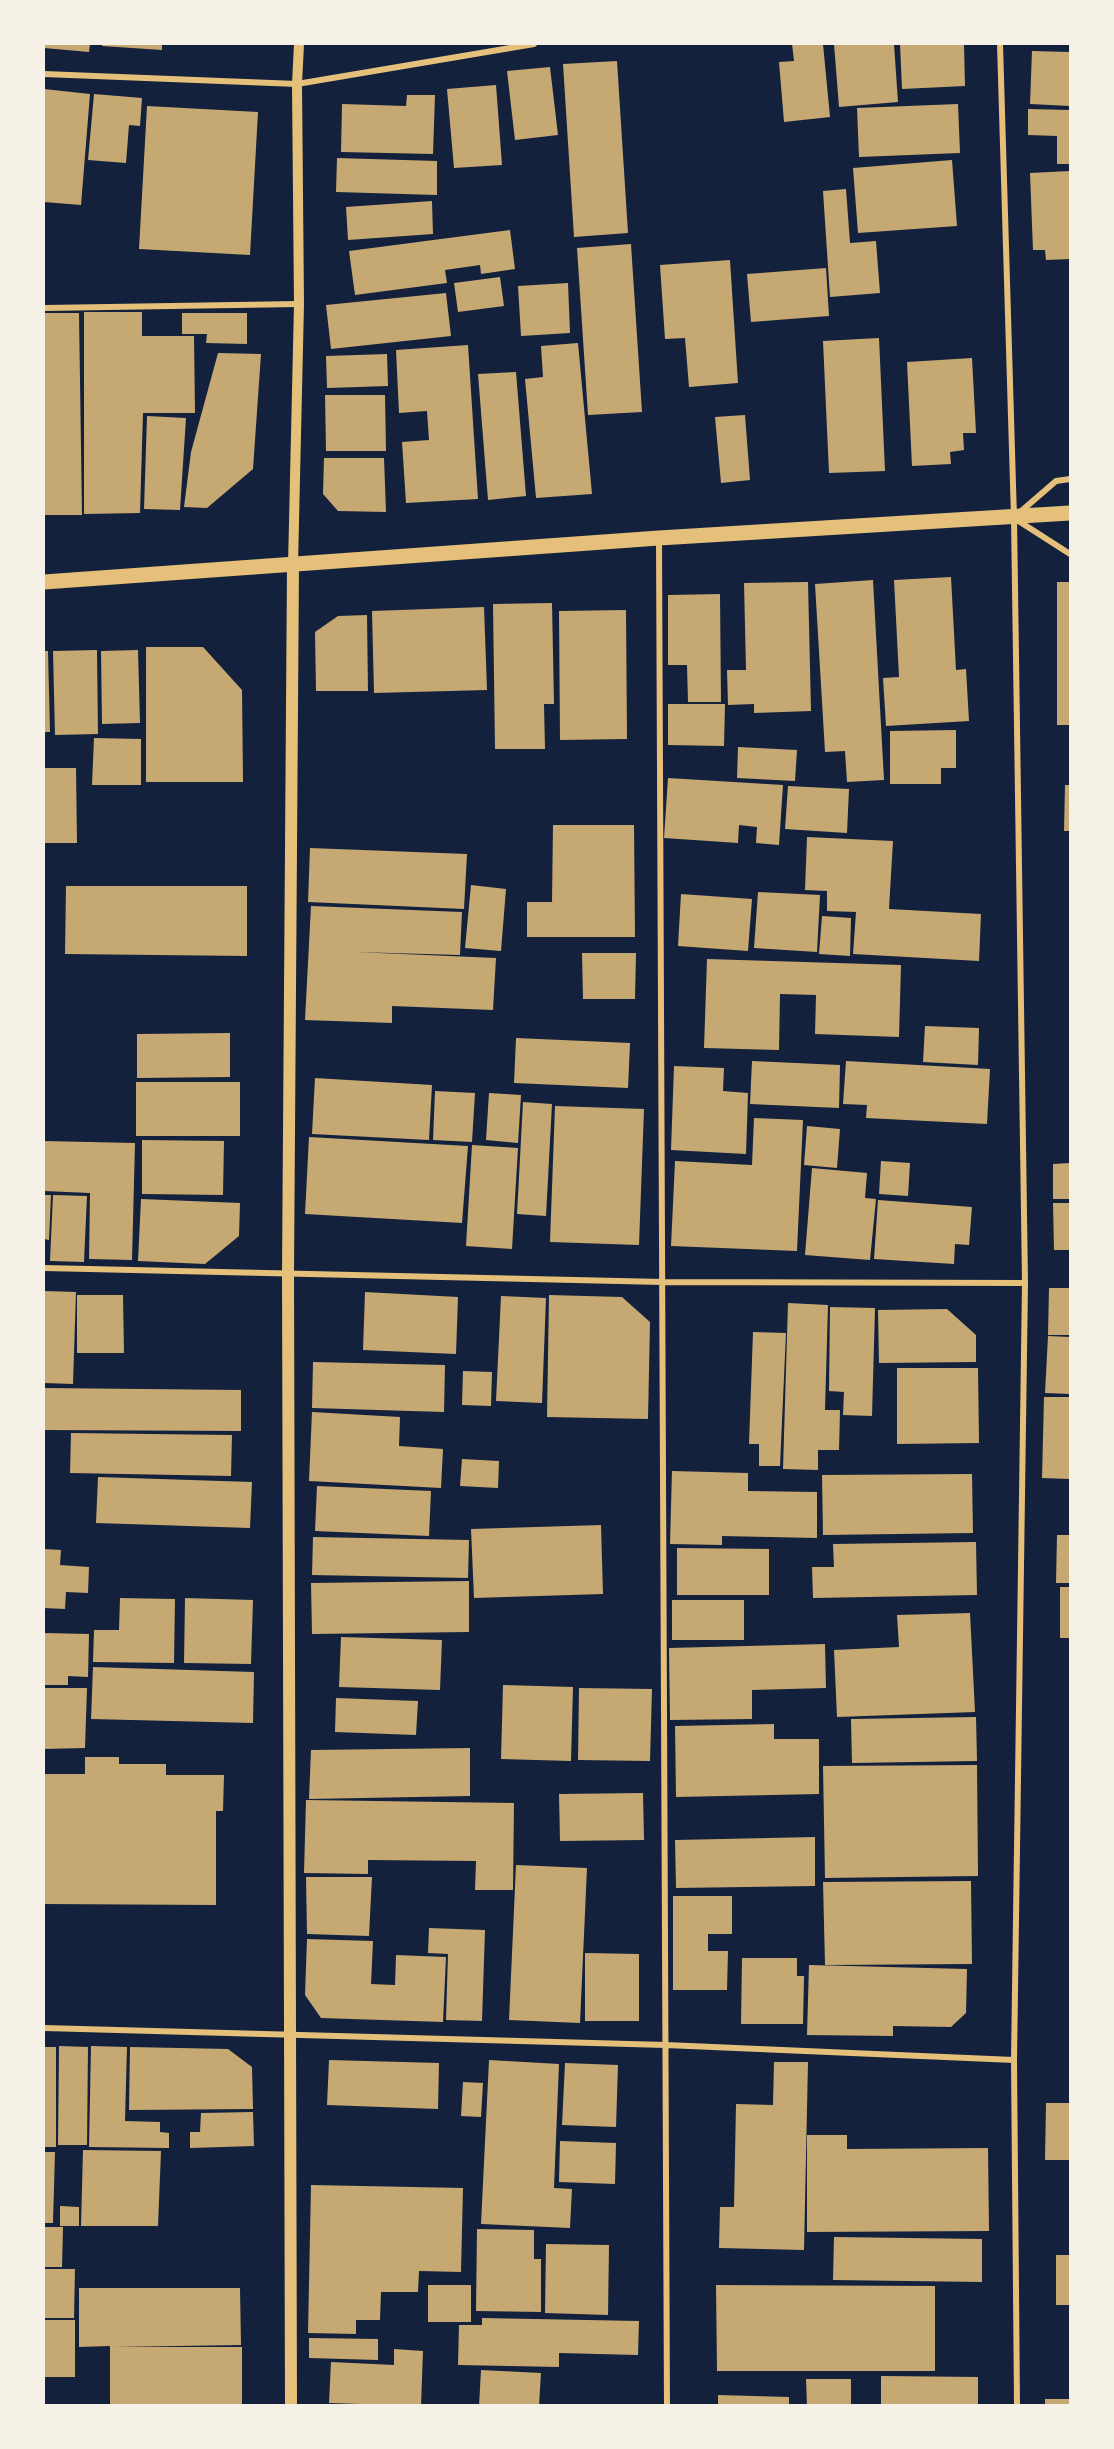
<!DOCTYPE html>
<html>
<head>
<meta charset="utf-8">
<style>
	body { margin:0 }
	#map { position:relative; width:1114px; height:2449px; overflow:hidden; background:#14213d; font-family:Ubuntu,sans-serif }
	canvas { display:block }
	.frame { position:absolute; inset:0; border:45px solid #f6f1e7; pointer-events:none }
</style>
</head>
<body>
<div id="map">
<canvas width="1114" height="2449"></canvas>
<div class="frame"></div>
</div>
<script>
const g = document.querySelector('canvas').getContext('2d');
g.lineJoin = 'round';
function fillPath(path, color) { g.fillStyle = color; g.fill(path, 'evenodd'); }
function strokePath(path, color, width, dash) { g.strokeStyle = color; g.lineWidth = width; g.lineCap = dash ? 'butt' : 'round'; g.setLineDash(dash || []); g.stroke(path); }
const building = new Path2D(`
	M44,44H90L89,52L44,48Z
	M102,44H162V50L102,46Z
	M792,44H823L830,117L784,122L779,62L794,61Z
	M834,44H894L898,102L839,107Z
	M900,44H964L965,86L902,89Z
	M1032,51L1070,52V106L1030,104Z
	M617,61L628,233L574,237L563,64Z
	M550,67L558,135L515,140L507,71Z
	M496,85L502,165L454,168L447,89Z
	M44,89L90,94L81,205L44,202Z
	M94,94L142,98L140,126L129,125L126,163L88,160Z
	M407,95H435L433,154L341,152L342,104L406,106Z
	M958,104L960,153L859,157L857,108Z
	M147,106L258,112L250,255L139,249Z
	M1028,109L1070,110V164H1057V136L1028,135Z
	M337,158L437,161V195L336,192Z
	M952,160L957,226L858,233L853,168Z
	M1070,171V259L1046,260L1045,250H1033L1030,173Z
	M846,189L850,243L876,241L880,293L830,297L823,191Z
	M432,201L433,234L348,240L346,207Z
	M510,230L515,269L481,274L480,265L445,270L447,283L355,295L349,251Z
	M631,244L642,412L588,415L577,248Z
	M730,260L738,383L689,387L685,338L665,339L660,265Z
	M826,268L829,316L751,322L747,274Z
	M500,277L504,306L458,312L454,283Z
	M568,283L570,333L521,336L518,286Z
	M446,293L451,336L331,349L326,305Z
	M84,312H142V336H194L195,413H143L140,513L84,514Z
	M44,313H79L82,515H44Z
	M182,313H247V344L206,343L207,334H182Z
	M879,338L885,471L829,473L823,341Z
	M578,343L592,494L536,498L525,379L543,377L541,346Z
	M468,345L478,499L406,503L402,442L429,440L427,411L399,413L396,350Z
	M218,353L261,354L253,469L207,508L184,507L191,452Z
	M387,354L388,386L327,388L326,356Z
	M972,358L976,433H963L964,450L950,452L951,464L912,466L907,362Z
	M516,372L526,496L488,500L478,374Z
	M325,395H385L386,451H326Z
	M745,415L750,480L721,483L715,417Z
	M147,416L186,418L180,510L144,509Z
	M324,458H384L386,512L338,511L323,494Z
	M951,577L956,670L966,669L969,721L886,726L883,678L899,677L894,580Z
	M873,580L884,780L847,782L845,751L825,752L815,584Z
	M808,582L811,711L754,713V704L728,705L727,670H746L744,583Z
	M1057,582H1070V725H1057Z
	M720,594L721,702H688L687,665H668V595Z
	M552,603L554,704H544L545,749H495L493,604Z
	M484,607L487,690L374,693L372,611Z
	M626,610L627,739L560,740L559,611Z
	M367,615L368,691H316L315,632L338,616Z
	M146,647H203L242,690L243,782H146Z
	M97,650L98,734L55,735L53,651Z
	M138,650L140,723L102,724L101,651Z
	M44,651H48L50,732H44Z
	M668,704H725L724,746L668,745Z
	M956,730V768H941V784H890V731Z
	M94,738L141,739V785H92Z
	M738,747L797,750L795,781L737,778Z
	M44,768H76L77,843H44Z
	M668,778L783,785L779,845L756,843L757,827L739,825L738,843L664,838Z
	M1065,785H1070V831H1064Z
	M788,786L849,789L847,833L785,829Z
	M553,825H634L635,937H527V902H552Z
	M807,837L893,841L889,909L981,914L979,961L853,954L856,912L827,911V891L805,890Z
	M310,848L467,854L464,909L308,902Z
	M471,885L506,889L501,951L465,948Z
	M66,886H247V956L65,954Z
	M758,892L820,895L817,952L754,948Z
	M681,894L752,899L748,951L678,946Z
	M311,906L462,912L460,955L355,952L496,958L493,1010L392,1006V1023L305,1020Z
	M822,916L851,918L850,956L819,954Z
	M582,953H636L635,999H583Z
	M707,959L901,965L899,1037L815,1034L816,995L780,994L779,1050L704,1048Z
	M925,1026L979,1028L978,1065L923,1062Z
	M230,1033V1077L137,1078V1034Z
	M516,1038L630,1043L628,1088L514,1083Z
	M752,1061L840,1065L839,1108L750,1104Z
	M846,1061L990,1069L987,1124L866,1118L867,1105L843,1104Z
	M674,1066L724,1068L723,1091L748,1093L746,1154L671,1150Z
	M315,1078L432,1085L429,1140L312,1134Z
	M136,1082H240V1136H136Z
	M435,1091L475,1093L472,1142L433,1140Z
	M489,1093L521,1095L518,1143L486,1140Z
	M523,1102L552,1104L546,1216L517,1214Z
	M555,1106L644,1109L639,1245L550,1242Z
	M754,1118L803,1120L797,1251L671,1246L675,1161L752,1165Z
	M807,1126L840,1129L837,1168L804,1165Z
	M309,1137L468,1146L462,1223L305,1214Z
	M142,1140L224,1141L223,1195L142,1194Z
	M44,1141L135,1143L132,1260L89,1259L90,1193L44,1191Z
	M472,1145L518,1148L512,1249L466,1246Z
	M881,1161L910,1163L908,1196L879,1194Z
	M1070,1163V1199H1053V1164Z
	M812,1168L867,1173L865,1198L876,1199L870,1260L805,1255Z
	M44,1195H51L49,1240L44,1239Z
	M53,1195L87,1196L84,1262L50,1261Z
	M141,1199L240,1203L239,1236L205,1264L138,1261Z
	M878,1200L972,1207L969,1245L955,1244L954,1264L874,1259Z
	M1053,1203H1070V1250H1054Z
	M1049,1288H1070V1335H1048Z
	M44,1291L76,1292L73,1384L44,1383Z
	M365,1292L458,1297L456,1354L363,1350Z
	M77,1295H123L124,1353H77Z
	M549,1295L622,1297L650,1322L648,1419L547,1417Z
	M501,1296L546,1298L542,1403L496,1401Z
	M788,1303L828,1305L825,1410H840L839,1450H818V1470L783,1469Z
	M830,1307L875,1308L872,1416L843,1415L844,1392L829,1391Z
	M947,1309L976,1335V1362L879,1363L878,1310Z
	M753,1332L786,1333L780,1466H759V1444H749Z
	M1048,1336L1070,1337V1394L1045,1393Z
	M313,1362L445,1365L444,1412L312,1408Z
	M897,1368H978L979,1443L897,1444Z
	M463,1371L492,1372L491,1406L462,1405Z
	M44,1388L241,1390V1431L44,1430Z
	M1044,1397H1070V1479L1042,1478Z
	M312,1412L400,1417L399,1446L443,1449L441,1488L309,1481Z
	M71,1433L232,1435L231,1476L70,1473Z
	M462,1459L499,1461L498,1488L460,1486Z
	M672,1471L748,1473V1491L817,1492V1538L722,1536V1545L670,1544Z
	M972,1474L973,1533L823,1535L822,1475Z
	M98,1477L252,1482L250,1528L96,1523Z
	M317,1486L431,1491L429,1536L315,1531Z
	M601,1525L603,1594L474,1598L471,1529Z
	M1057,1535H1070V1583H1056Z
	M313,1537L469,1540L468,1578L312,1575Z
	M976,1542L977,1595L813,1598L812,1567H834L833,1544Z
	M677,1548L769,1549V1595H677Z
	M44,1549L61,1550L60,1565L89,1567L88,1593L66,1592L65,1609L44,1608Z
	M469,1581V1632L312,1634L311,1583Z
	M1060,1587H1070V1638H1060Z
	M120,1598L175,1599L174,1663L93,1662L94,1630H119Z
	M185,1598L253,1600L251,1664L184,1663Z
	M672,1600H744V1640H672Z
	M970,1613L975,1712L837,1717L834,1650L899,1647L897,1615Z
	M44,1633L89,1634L88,1677L68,1676V1685H44Z
	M341,1637L442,1640L440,1690L339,1687Z
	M825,1644L826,1688L752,1690V1719L670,1720L669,1648Z
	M93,1667L254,1672L253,1723L91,1719Z
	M503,1685L573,1687L571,1761L501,1759Z
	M44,1688H87L85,1748L44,1749Z
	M579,1688L652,1689L650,1761L578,1760Z
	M336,1698L418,1701L416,1735L335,1732Z
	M976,1717L977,1761L852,1763L851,1719Z
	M774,1724V1739H819V1794L676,1797L675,1726Z
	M470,1748V1796L309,1799L311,1750Z
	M85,1757H119V1764H166V1775H224L223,1811H216V1905L44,1904V1774H85Z
	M977,1765L978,1876L825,1878L823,1766Z
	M643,1793L644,1840L560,1841L559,1794Z
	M306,1800L514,1803L513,1890H475L476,1861L368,1860V1874L304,1873Z
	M815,1837V1886L676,1888L675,1840Z
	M516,1865L587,1868L580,2023L509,2020Z
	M306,1877H372L369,1936L307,1934Z
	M971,1881L972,1964L825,1965L823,1882Z
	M673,1896H732V1934H708V1951H728L727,1990H673Z
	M429,1928L485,1930L482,2021L446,2020L448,1954L428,1953Z
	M307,1939L373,1941L371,1984L395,1985L396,1955L446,1957L443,2022L321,2018L305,1995Z
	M585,1953L639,1954V2021H585Z
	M742,1958H797V1976H804L803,2024H741Z
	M809,1965L967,1969L966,2013L951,2027L893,2026V2036L807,2035Z
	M59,2046L88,2047L87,2145H58Z
	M91,2046L127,2047L125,2121L160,2122V2132L169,2133V2148L89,2147Z
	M44,2047H56V2147H44Z
	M130,2047L228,2049L252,2067L253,2109L129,2110Z
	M329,2060L439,2063L438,2109L327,2105Z
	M489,2060L559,2064L554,2188L572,2189L570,2228L481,2224Z
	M774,2062H808L804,2250L719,2248L720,2207H734L736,2104L773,2105Z
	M565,2063L618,2065L616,2127L562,2125Z
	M463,2082L483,2083L481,2117L461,2116Z
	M1046,2103H1070V2160H1045Z
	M253,2112L254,2146L190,2148V2132H200L201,2113Z
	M807,2135H847V2149L988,2148L989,2231L807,2232Z
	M560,2141L616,2143L615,2184L559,2182Z
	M83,2150L161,2151L158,2226H81Z
	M44,2152H55L53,2223H44Z
	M311,2185L463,2188L461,2272L419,2271L418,2292H381L380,2320H356V2334L308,2333Z
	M60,2206L79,2207V2226H60Z
	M44,2227H63L62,2267H44Z
	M477,2229L534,2230V2259H541V2312L476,2311Z
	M834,2237L982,2239V2282L833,2280Z
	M546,2244L609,2245L608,2315L545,2313Z
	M1056,2255H1070V2305H1056Z
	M44,2269H75L74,2318H44Z
	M428,2285H471V2322H428Z
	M716,2285L935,2286V2371H717Z
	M79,2288H240L241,2345L113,2347H242V2406H110V2346L79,2347Z
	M482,2318L639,2321L638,2355L559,2353V2367L458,2365L459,2325H482Z
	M44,2320H75V2377H44Z
	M309,2338L378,2339V2360L309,2358Z
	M394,2349L423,2351L421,2406L329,2403L331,2362L394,2365Z
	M481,2370L541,2373L539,2406H479Z
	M881,2376L978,2377V2406H881Z
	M806,2379H851V2406H807Z
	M718,2395L789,2397V2406H718Z
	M1045,2399H1070V2406H1045Z`);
const minor = new Path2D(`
	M1000,44L1014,518L1025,1283L1014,2060L1017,2406
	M44,74L297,84L534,44
	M44,308L299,304
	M1019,513L1056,481L1070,479
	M1017,520L1070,554
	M659,540L667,2406
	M44,1268L663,1282L1025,1283
	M44,2028L666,2045L1014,2060`);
const tertiary = new Path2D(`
	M293,565L299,304L297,84L299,44`);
const secondary = new Path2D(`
	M291,2406L288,1272L293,565`);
const primary = new Path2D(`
	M44,582L659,538L1070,513`);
fillPath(building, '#c6a872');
strokePath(minor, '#e5c07b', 6);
strokePath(tertiary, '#e5c07b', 10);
strokePath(secondary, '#e5c07b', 12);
strokePath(primary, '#e5c07b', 15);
</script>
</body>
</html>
